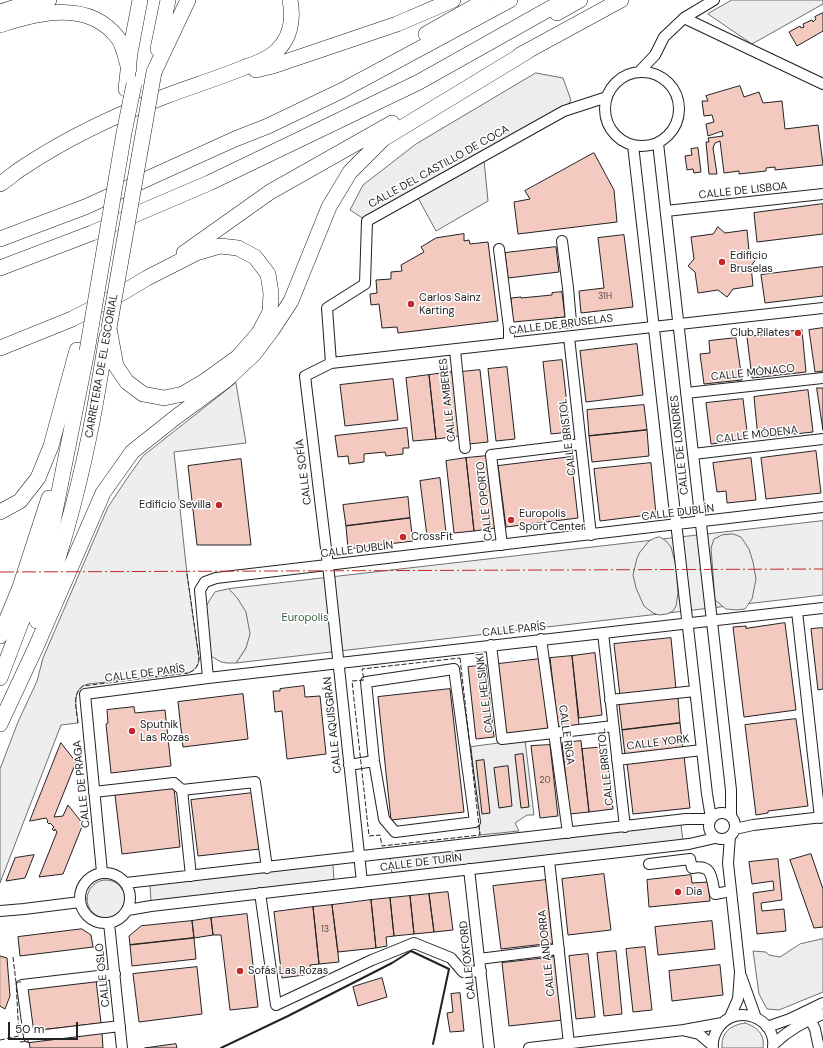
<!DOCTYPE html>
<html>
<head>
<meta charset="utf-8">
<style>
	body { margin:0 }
	#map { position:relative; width:823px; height:1048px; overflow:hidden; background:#fff; font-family:"DM Sans",sans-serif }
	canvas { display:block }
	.scale { position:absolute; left:8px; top:1022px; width:70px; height:18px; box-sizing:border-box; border:2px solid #222; border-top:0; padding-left:5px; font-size:12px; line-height:14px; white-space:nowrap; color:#222; -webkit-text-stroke:3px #fff; paint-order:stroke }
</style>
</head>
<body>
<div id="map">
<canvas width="823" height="1048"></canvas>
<div class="scale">50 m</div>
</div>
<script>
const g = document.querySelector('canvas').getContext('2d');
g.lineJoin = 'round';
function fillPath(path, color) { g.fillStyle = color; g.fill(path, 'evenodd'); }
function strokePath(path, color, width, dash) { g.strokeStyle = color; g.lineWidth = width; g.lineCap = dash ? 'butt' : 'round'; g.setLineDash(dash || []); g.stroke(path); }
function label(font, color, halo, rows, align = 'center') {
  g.font = font + ' "DM Sans",sans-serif'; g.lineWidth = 3; g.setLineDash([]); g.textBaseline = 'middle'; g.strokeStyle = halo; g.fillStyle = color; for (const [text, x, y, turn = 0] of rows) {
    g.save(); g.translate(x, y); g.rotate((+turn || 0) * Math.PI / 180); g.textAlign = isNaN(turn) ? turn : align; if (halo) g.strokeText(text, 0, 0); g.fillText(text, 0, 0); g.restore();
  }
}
const green = new Path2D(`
	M732,0H823V4L752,44L708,14Z
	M484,160L488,201L436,231L418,198Z
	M236,383L246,443L174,452L187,574L199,658C199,665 195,671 188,673L88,684C70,688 77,710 78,723L61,725L0,883V769L18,722L37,681L43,658L108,507L126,480L143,456Z
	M823,521V595L236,663L246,648L229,589Z
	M87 899a19 19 0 1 1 38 0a19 19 0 1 1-38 0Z
	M745,1023C757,1027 765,1034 763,1048H722C721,1033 730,1025 745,1023Z`);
const parking = new Path2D(`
	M536,73L563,78L571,100L564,111L367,221L350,210L363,185L416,144Z
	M733,534L741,537L749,549L753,562L756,579L752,599L745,609L736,610L726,609L715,600L711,548L714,539L722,535Z
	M660,537L666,541L671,547L676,566L678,593L676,606L673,611L667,614L659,615L653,613L644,606L636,588L633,575L637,558L640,552L649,541L655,538Z
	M229,589L238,599L246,612L250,634L246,648L236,663H227L221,662L211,656L207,643L205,609L209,601L215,592Z
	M525,740L534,815H527L515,823L519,831L480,835L471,747Z
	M681,825L683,841L392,874L390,858Z
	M333,865L334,881L151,902L150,885Z
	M823,939V992L779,1010L767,1009L759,994L753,951L766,952L769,955L780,957L800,944Z`);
const building = new Path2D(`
	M823,13V31L797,46L789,32L800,26L801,28L804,27L803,24L812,20L813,22L816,19L815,17Z
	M740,86L744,97L759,92L763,103L782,101L785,129L818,125L823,165L775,170V167L766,168V171L739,174V171L724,173L720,141L715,143L713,148L717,174H709L706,142H709L708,138L723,136L722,131L708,136L706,124L714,122L712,115L704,116L702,101H708L706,96Z
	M698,148L701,172L694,173L693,169L687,170L685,156L692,155L691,149Z
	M594,153L614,190L617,222L518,234L514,202L530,199L525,191Z
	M823,204V234L757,242L754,213Z
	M718,227L725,233L747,230L749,251L757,258L751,266L753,286L733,289L727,297L718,290L698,293L695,272L688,266L694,259L691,237L713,234Z
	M464,234V241L469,240L470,244L488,242L498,321L398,333L397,327L382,328L379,304L371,305L370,294L377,293L376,280L391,279V272L402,271L401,265L424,252L421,247L436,238Z
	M624,235L633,307L581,313L579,291L604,288L598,238Z
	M556,247L559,272L508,278L505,253Z
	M823,267V296L765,303L761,275Z
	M562,292L565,317L554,318L555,320L513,323L511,298L521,297V298L552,295V293Z
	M823,328V371L815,372L809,330Z
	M802,330L806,372L752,378L747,337Z
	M736,338L742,380L704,384L700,354L710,353L709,341Z
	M637,344L643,395L586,402L580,351Z
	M562,360L570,432L551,434L543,362Z
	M507,367L515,439L496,441L488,369Z
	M480,370L488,442L469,444L461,372Z
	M452,372L459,436L436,439L429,375Z
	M429,375L436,439L413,441L406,378Z
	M393,379L398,420L345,426L340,385Z
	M817,388H823V430Z
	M808,390L813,432L758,438L754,397Z
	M743,399L748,439L711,444L706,403Z
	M644,405L647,430L589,436L587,410Z
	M407,428L409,448H403V454L386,456L385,452L364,454V462L349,464L348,456L338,457L335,436Z
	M647,430L649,456L592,462L589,436Z
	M816,451L821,493L766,499L761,458Z
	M487,456L495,528L474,531L466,458Z
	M571,457L578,518L506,527L498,466Z
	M466,458L474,531L454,533L446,461Z
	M751,458L756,500L727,503L726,491L717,492L713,463Z
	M241,459L251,545H197L188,466Z
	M651,463L656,514L600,521L594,469Z
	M440,478L446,533L427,536L420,481Z
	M408,497L410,518L346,526L343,505Z
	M410,518L413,541L348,549L346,526Z
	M785,623L796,710L744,717L733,627L746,626V628Z
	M823,628V689L818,690L811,629Z
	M671,638L676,689L620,696L614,644Z
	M595,653L602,715L579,718L572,656Z
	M572,656L579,725L558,727L550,658Z
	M540,659L548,729L506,734L498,664Z
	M486,665L494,737L476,739L468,667Z
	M304,686L305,697L320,696L326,754L287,759L282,711L275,712L273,691H280V689Z
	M450,689L464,812L391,820L378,697Z
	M243,694L248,739L183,747L178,702Z
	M678,698L680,723L622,730L619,704Z
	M134,707L135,713L165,710L171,766L111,773L106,724L108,723L107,710Z
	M796,719L808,806L768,811V813L756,815L745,725Z
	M680,723L683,748L625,755L622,730Z
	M581,741L589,812L570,814L562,743Z
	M61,743L76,762L54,817L63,816L68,805L83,824L63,874L39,877L57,832L55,829L54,831L52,829L54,827L50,823L49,824L47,822L48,821L46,818L30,821Z
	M550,745L558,816L540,818L531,746Z
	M606,747L613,809L589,812L582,749Z
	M523,754L529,807L521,808L515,755Z
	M684,756L690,808L633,814L627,763Z
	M484,760L490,813L482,814L476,761Z
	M508,766L512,806L499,808L494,768Z
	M174,788L180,847L122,854L115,795Z
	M253,793L260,849L198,856L191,800Z
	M811,854L823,889V927L814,928L790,860Z
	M34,855L25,878L6,881L15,858Z
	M778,859L782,900L761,903L762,911L784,909L786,931L757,934L753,893L774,890L773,881L752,884L749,862Z
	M604,874L611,930L568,935L562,879Z
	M691,875L692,883L708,882L710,901L649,907L647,880Z
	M546,880L553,943L501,949L493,886Z
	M448,892L453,930L434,932L429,894Z
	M429,894L434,932L414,934L410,896Z
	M410,896L414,934L394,936L390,898Z
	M390,898L394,936L386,937L387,946L376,948L371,900Z
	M371,900L376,948L338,952L332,905Z
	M332,905L339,962L319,964L313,907Z
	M313,907L319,964L310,965L311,974L282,978L274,912Z
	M247,914L258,1007L230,1010L221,935H213L211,918Z
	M211,918L213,935L194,938L192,921Z
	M192,921L194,938L130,945L129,936L141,926Z
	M712,921L715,949L658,955L655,927Z
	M82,929L91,935L93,947L20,956L18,937Z
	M194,938L196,959L132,966L130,945Z
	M645,947L652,1010L633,1012L626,949Z
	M616,951L622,1014L604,1016L597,953Z
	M588,954L595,1017L576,1019L569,956Z
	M0,956L7,958L10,996L5,1009L0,1006Z
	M555,957L563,1020L509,1026L502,963Z
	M720,965L723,995L672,1001L669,971Z
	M197,967L202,1014L139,1022L133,974Z
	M382,978L387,997L358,1006L353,987Z
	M96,980L101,1023L32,1031L27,988Z
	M460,993L464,1031L450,1032L447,1013L453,1012L451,994Z
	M102,1033L103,1048H30L29,1041Z
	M176,1044L177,1048H145Z`);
const minor = new Path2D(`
	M684,18L823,84
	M639,72L655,55L664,37L684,18L714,0
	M605 109a37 37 0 1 1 74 0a37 37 0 1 1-74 0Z
	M658,143L731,790V816
	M633,145L707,794L711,818
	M666,211L823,194
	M499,249L509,328V343
	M509,328L571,322L568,288L562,241
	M569,337L591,535
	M455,350L465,448
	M331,363L327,308L365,284L367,221L564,111L607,97
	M686,393L823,378
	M693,454L823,439
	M502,545L491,455L581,444
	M797,611L820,818
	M603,633L625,827
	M541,639L568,833
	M491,645L502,739L613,726
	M454,669L475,822L395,832L384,819L374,761L366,682Z
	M208,678L200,590L205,582L216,578L823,507
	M610,700L695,691
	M617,760L702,750
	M349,765L374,761
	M182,790L191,876
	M94,792L174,783L182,790L255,782L267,868
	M709 826a13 13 0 1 1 26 0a13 13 0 1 1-26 0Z
	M735,829L753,825L823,817
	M730,836L728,863L740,972L738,999L730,1017
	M549,860L569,1044
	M649,864L690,859L692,868C713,864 711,877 715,894L731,891
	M469,869L489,1048
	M102,872L85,694L208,678L823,608
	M80 898a25 25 0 1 1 50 0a25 25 0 1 1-50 0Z
	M362,882L328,565L305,376L331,363L823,308
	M126,883L686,819H710
	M260,893L276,1005L372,960L414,943L451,958L463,972L481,971
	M128,910L151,906L689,844L715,838
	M0,911L24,909L80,902
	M109,923L122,1048
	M479,959L559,949
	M115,974L22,985L29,1037L120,1026
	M741,976L756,1018
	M810,1019L815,1029L819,1048
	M767,1027L790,1019L823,1003
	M686,1031L699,1034L712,1045
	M773,1045C788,1030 804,1022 823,1014
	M529,1048L684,1030L722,1023
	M713,1048C712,1041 715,1033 719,1027C737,1003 777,1018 773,1048`);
const highway = new Path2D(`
	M0,12L25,4L49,0
	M557,13L580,0
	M0,25C40,12 89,0 118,38C124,46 126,60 129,69
	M426,34L486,0
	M158,49L168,0
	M520,55L621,0
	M256,70L273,66L397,24L453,0
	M154,72L188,0
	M126,89L130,53L140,0
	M0,184C8,179 14,173 22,168C64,140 118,114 166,96C192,86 219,78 245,67C255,64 264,61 273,54C290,41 294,21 290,0
	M0,239L85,207L235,139L268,126L341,91L510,0
	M184,253L270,192L392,123
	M0,268L92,233L209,183L419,82L565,0
	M0,348L72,319L122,293L147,278L196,253L220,246L238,248L255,257L268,274L271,293L270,312L259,333L238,357L205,381L183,394L164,398L143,394L127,382L116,366L109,328
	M0,512L20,501L38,478L51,446L77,350
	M37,621C59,561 76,500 89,437C96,404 101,370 107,336
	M0,636L20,587L49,498
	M0,678L35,586L53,522L87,351
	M0,724L36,647L103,493L132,452L176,417L225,381L254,354L272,330L291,301L329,207L350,172L383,139L528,51`);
const highwayBridge = new Path2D(`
	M109,328L154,72
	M87,351L124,133L134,84`);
const fence = new Path2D(`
	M460,658L480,835L382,846L380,835L369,836L352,681L364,680L362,669Z
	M78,723C77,710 71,695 83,686L188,673C195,671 199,665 199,658L187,574
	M93,947H102L103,972H102
	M13,957L16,982H21
	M0,1040L19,1036L16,982
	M20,1042L29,1041`);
const wall = new Path2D(`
	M221,1048L288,1016L392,963L411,951L449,969L433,1044`);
const power = new Path2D(`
	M0,572L823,569`);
const markers = [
	[722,262,4,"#c62828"],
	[411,304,4,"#c62828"],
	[798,333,4,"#c62828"],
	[219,505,4,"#c62828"],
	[511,520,4,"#c62828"],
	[403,537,4,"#c62828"],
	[132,731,4,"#c62828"],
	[678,892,4,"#c62828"],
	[240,971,4,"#c62828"]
];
const numberNames = [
	["31H",605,297],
	["20",545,781],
	["13",325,930]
];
const streetNames = [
	["CALLE DEL CASTILLO DE COCA",439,167,-29],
	["CALLE DE LISBOA",743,191,-6],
	["CALLE DE BRUSELAS",561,325,-7],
	["CARRETERA DE EL ESCORIAL",102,366,-80],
	["CALLE MÓNACO",753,373,-6],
	["CALLE AMBERES",448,400,-96],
	["CALLE MÓDENA",757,435,-7],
	["CALLE BRISTOL",568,437,-97],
	["CALLE DE LONDRES",680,445,-96],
	["CALLE SOFÍA",304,472,-97],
	["CALLE OPORTO",485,501,-96],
	["CALLE DUBLÍN",678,513,-7],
	["CALLE DUBLÍN",357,550,-7],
	["CALLE PARÍS",514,630,-6],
	["CALLE DE PARÍS",145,674,-7],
	["CALLE HELSINKI",485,693,-97],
	["CALLE AQUISGRÁN",333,725,-96],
	["CALLE RIGA",566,735,82],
	["CALLE YORK",658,743,-7],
	["CALLE BRISTOL",606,767,-96],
	["CALLE DE PRAGA",82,784,-96],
	["CALLE DE TURÍN",421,863,-7],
	["CALLE ANDORRA",547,953,-96],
	["CALLE OXFORD",468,960,-96],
	["CALLE OSLO",103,975,-96]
];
const poiNames = [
	["Edificio",730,256],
	["Bruselas",730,269],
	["Carlos Sainz",419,298],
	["Karting",419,311],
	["Club Pilates",790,333,"right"],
	["Edificio Sevilla",211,505,"right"],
	["Europolis",519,514],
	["Sport Center",519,527],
	["CrossFit",411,537],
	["Sputnik",140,725],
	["Las Rozas",140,738],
	["Dia",686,892],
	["Sofás Las Rozas",248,971]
];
const parkNames = [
	["Europolis",305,618]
];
fillPath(green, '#eee');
strokePath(green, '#6f6f6f', 1);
fillPath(parking, '#ededed');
strokePath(parking, '#6f6f6f', 1);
fillPath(building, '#f3c9c0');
strokePath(building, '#222', 1);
strokePath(minor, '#222', 12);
strokePath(highway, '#222', 16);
strokePath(minor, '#fff', 10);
strokePath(highway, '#fff', 15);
strokePath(highwayBridge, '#222', 16, []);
strokePath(highwayBridge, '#fff', 15);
strokePath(fence, '#222', 1, [5, 2]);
strokePath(wall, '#222', 2);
strokePath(power, '#c62828', 1, [14, 3, 2, 3]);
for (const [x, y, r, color] of markers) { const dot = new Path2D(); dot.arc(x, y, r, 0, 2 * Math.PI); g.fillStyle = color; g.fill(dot); strokePath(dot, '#fff', 1.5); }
label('9px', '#564c4a', null, numberNames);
label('11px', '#222', '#fff', streetNames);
label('11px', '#222', '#fff', poiNames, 'left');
label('11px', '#2f5e38', '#fff', parkNames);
</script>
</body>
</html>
